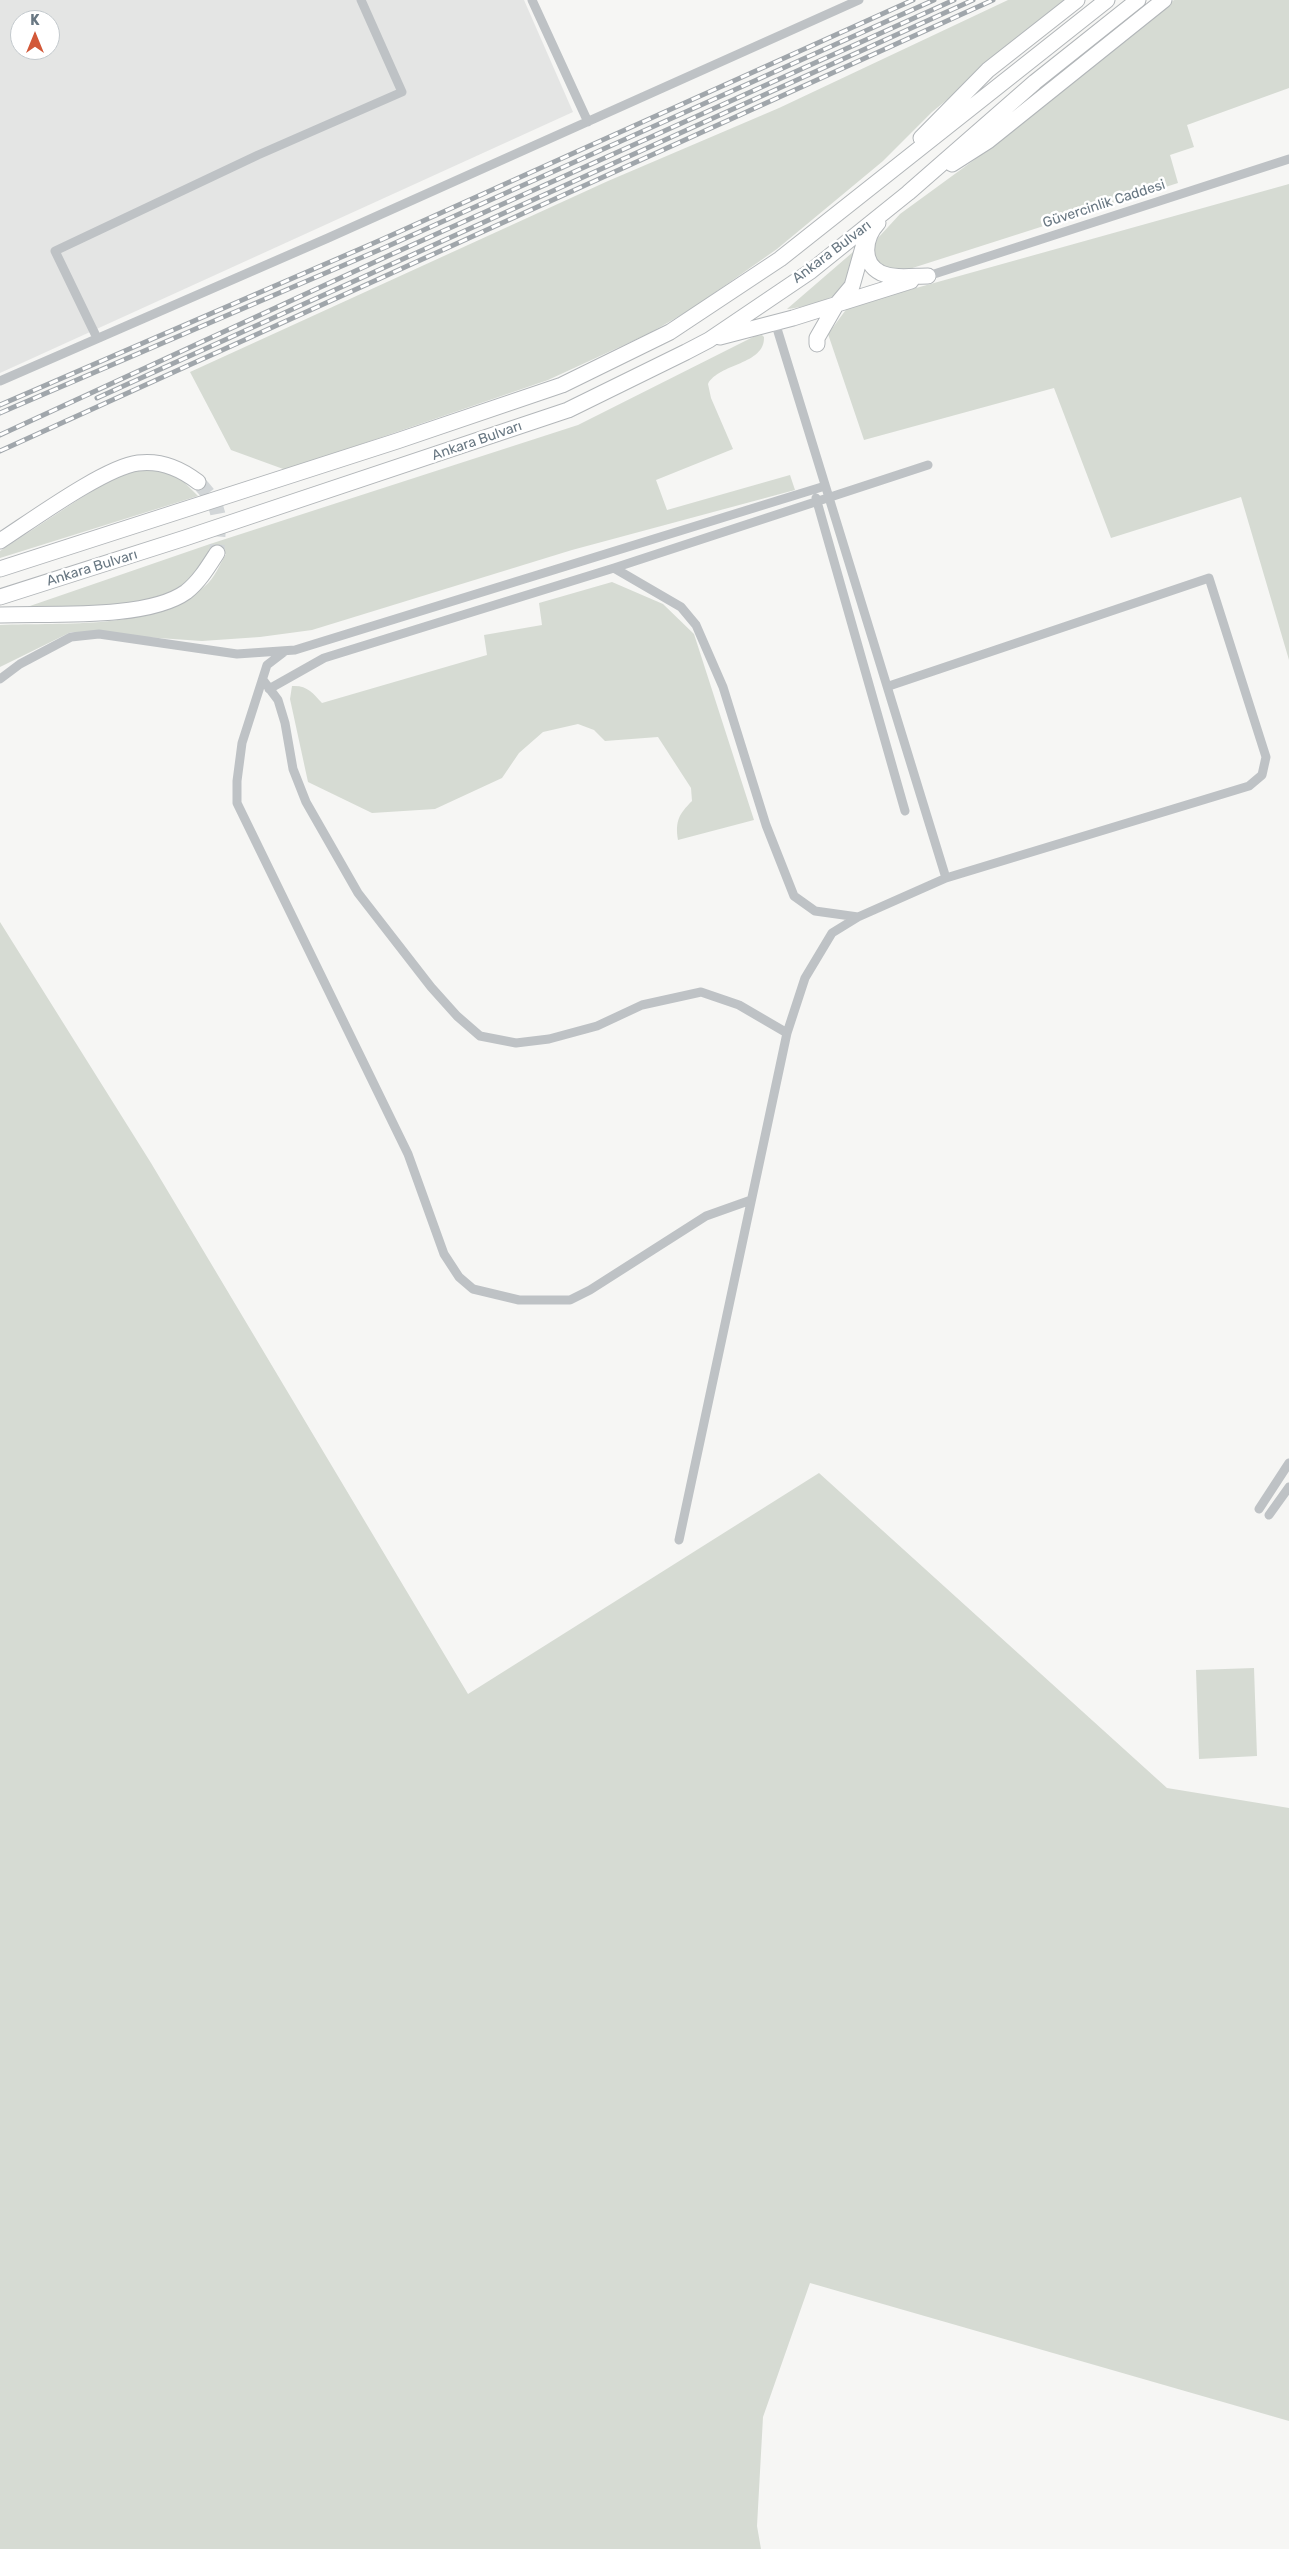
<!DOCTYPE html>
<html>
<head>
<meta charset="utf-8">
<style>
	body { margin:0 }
	#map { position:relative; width:1289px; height:2549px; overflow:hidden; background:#f6f6f4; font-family:Rubik,sans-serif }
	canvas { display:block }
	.north { position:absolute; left:10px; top:10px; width:50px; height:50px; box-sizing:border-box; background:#fff; border:1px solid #c3c9cd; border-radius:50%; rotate:0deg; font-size:14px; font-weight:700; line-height:20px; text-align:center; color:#687782 }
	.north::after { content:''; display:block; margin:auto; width:18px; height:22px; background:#d25838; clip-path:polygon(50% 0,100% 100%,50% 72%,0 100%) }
</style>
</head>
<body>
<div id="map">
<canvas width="1289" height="2549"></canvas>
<div class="north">K</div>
</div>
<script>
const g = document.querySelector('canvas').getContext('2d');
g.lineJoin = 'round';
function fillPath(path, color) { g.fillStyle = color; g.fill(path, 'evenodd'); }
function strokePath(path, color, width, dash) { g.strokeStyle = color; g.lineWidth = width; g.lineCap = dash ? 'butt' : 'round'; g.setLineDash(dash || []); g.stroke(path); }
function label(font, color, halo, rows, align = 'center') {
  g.font = font + ' Rubik,sans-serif'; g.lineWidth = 5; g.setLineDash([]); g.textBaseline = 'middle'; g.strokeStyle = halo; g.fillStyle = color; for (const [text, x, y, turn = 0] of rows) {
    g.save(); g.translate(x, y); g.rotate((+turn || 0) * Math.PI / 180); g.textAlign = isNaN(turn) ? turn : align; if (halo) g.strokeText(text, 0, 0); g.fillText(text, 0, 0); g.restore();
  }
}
const built = new Path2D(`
	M0,0H524L573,112L0,373ZM20,20H50V50H20Z`);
const green = new Path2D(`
	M1008,0H1069L932,112L883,161L777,249L693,308L650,333L548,380L286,470L231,450L190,372L608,181L779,108Z
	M1174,0H1289V88L1187,125L1194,147L1170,155L1178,183L900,272L881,266L875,258L874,248L877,239L900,214L974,160Z
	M1289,184V660L1241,497L1111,538L1054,388L864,440L828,334L848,307Z
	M853,252H855C853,262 852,274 848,284C842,298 801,308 787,309Z
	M762,335L764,337C765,365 719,363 708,384L711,398L733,449L656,480L667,510L790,475L795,490L572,550L312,630L260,637L202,641L71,632L0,667V625C65,622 153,631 205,586C214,579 220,564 226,554L211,553C198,569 186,585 167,595C139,610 60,607 27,607L210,544L578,425L755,336Z
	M147,469L176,474L198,496L0,558V551L116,475Z
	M612,582L663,604L694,634L754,820L678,840C675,821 679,814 692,801L691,788L658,737L605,741L594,730L578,724L543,732L519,753L502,778L435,809L372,813L308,782L290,699L292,686C307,685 313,693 322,703L487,655L484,635L542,625L539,603Z
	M0,922L151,1163L468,1694L819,1473L1167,1788L1289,1808V2421L810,2283L763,2417L757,2526L761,2549H0Z
	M1254,1668L1257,1756L1199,1759L1196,1670Z`);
const primaryTunnel = new Path2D(`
	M198,482C225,511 218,517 217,553`);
const minor = new Path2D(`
	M532,0L588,122
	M928,276L1289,159
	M775,322L946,878
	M97,338L55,251L258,155L402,92L361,0
	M0,381L328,238L859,0
	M816,498L905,811
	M614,568L681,607L696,625L723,687L766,825L794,896L815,911L858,917
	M284,652L267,665L242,743L237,781V803L408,1154L444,1254L459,1277L473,1289L519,1300H570L590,1290L706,1216L751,1200
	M0,679L20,664L71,637L99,634L237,654L295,650L825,486
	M263,680L278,700L285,723L293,769L306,802L358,893L431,987L457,1016L480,1036L516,1043L549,1039L597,1026L642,1005L701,992L739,1005L787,1033
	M269,689L324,658L614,568L928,465
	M1259,1509L1289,1463
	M1269,1515L1289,1487
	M679,1540L787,1033L805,978L832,933L858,917L946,878L1249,786L1262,775L1266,757L1209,578L889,686`);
const primary = new Path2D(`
	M921,138L988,70L1077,0
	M952,164L988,141L1164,0
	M878,223C865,237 860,263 881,273C895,279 913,276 928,276
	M720,337L793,318L911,281
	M817,344V338L836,305L852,286L865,240
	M0,541C31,521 105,467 138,463C161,460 180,468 198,482
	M0,569L397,441L562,385L670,332L780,259L1107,0
	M0,597L185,538L568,410L686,352L709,340L811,271L908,193L1035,82L1138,0
	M0,615C49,613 147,620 186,592C199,582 208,567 217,553`);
const rail = new Path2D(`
	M97,398L973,0
	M0,405L383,239L913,0
	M0,413L386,247L934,0
	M0,435L390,255L954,0
	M0,451L993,0`);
const streetNames = [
	["Güvercinlik Caddesi",1104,204,-18],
	["Ankara Bulvarı",832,252,-37],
	["Ankara Bulvarı",477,441,-19],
	["Ankara Bulvarı",92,568,-17]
];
fillPath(built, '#e4e5e4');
fillPath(green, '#d6dbd3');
strokePath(primaryTunnel, '#d2d6d8', 15, [15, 8]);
strokePath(primary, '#b2b6b9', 17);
strokePath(minor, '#bec2c5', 9);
strokePath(primary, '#fff', 15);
strokePath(rail, '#a0a6ab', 5);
strokePath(rail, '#fff', 3, [9]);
label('14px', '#687782', '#fff', streetNames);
</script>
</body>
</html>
